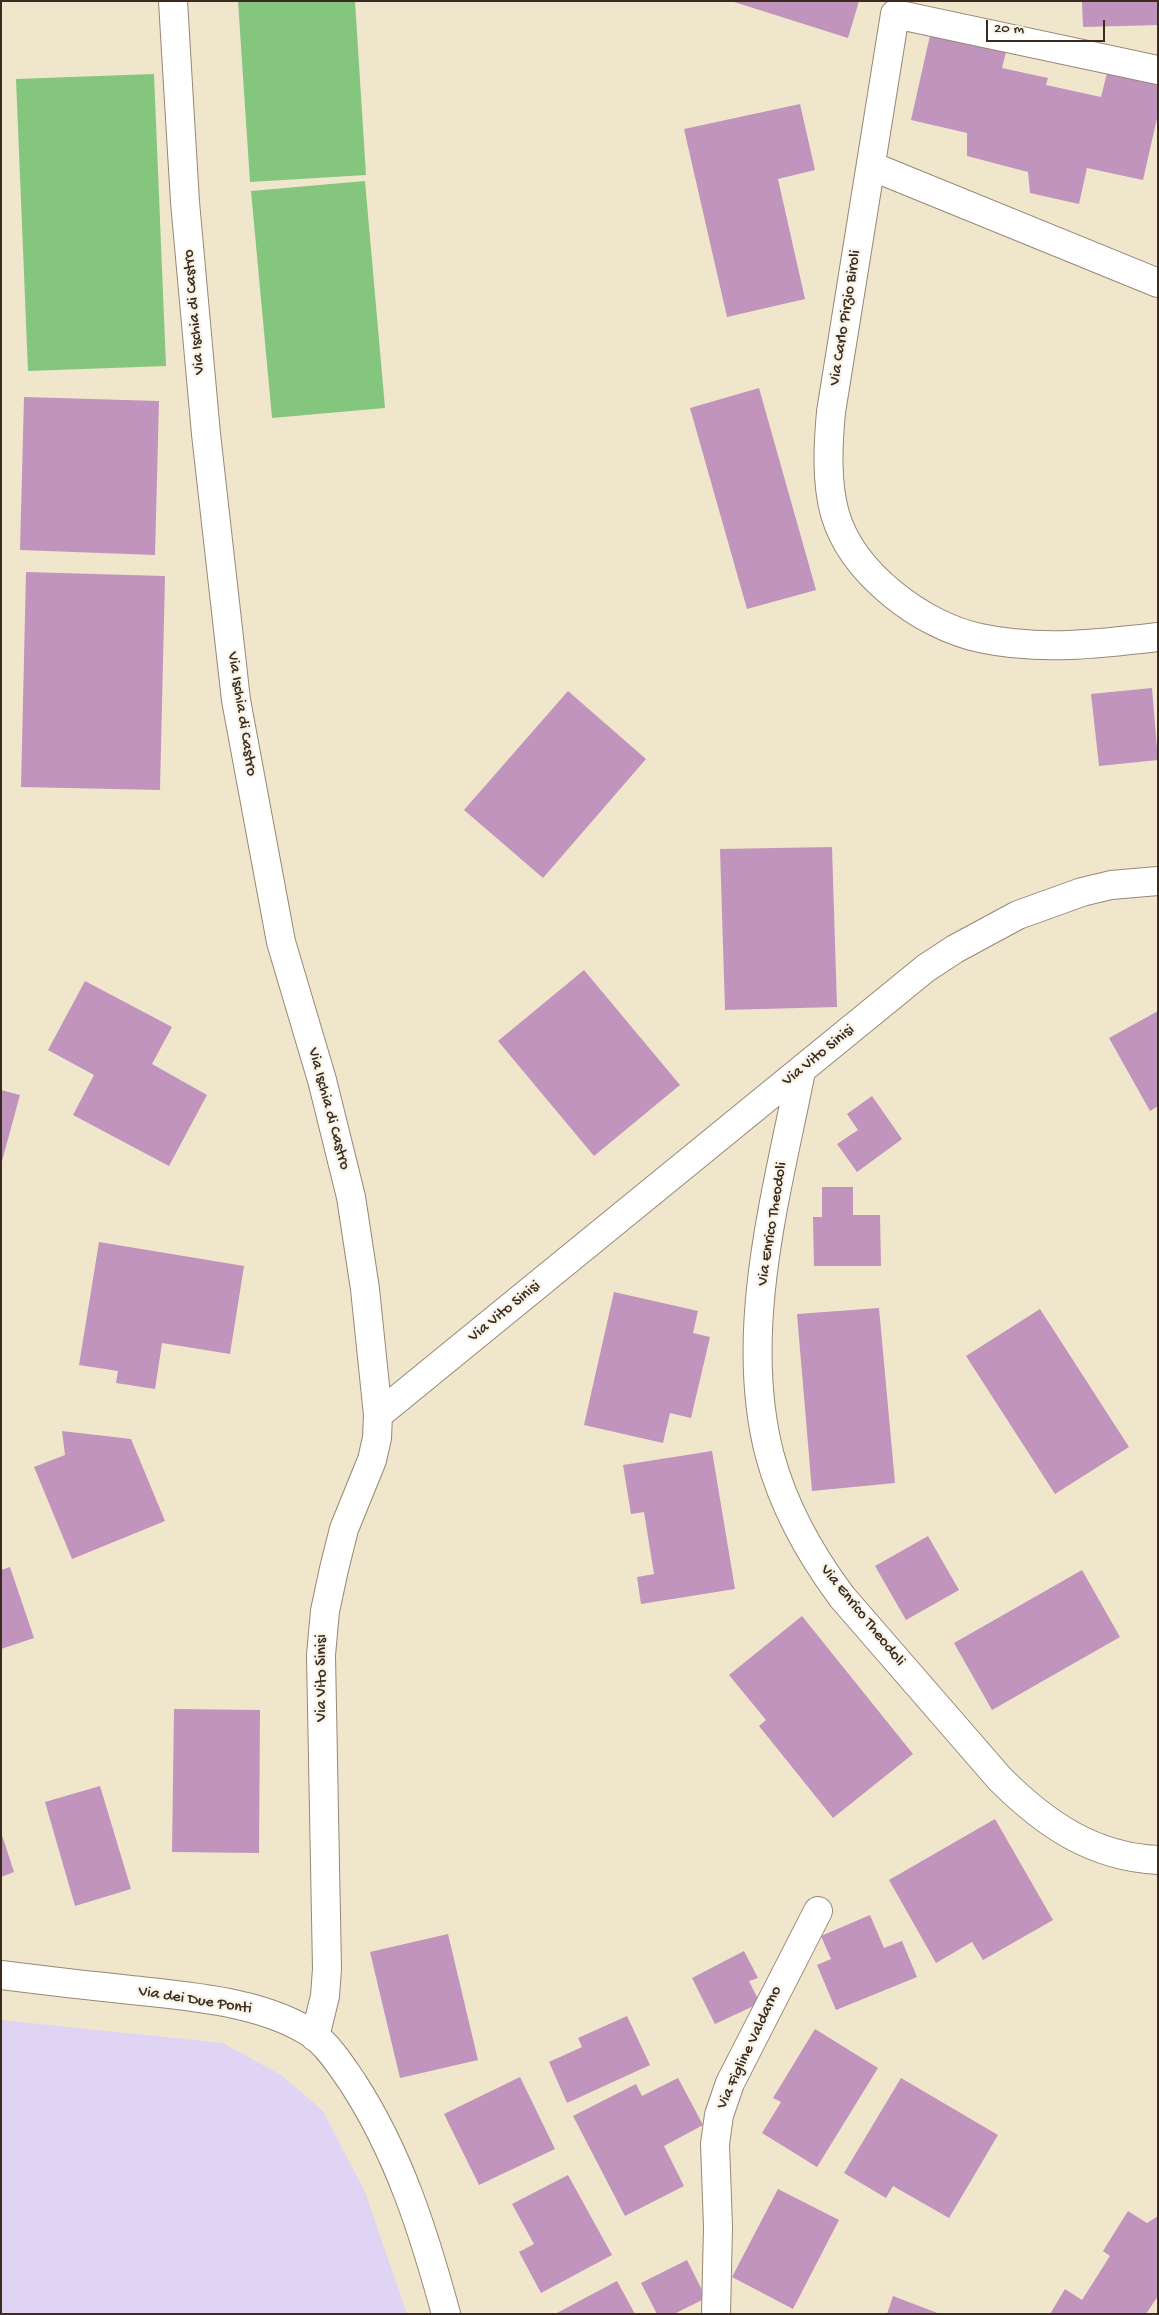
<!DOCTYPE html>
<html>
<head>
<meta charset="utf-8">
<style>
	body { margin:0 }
	#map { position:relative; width:1159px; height:2315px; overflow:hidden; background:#f0e6cc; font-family:"Gochi Hand",sans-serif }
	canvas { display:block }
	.frame { position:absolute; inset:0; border:2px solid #3b2a1e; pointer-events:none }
	.scale { position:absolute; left:986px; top:20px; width:119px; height:22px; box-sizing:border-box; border:2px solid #3b2a1e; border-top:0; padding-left:6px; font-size:15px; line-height:18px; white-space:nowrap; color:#3b2a1e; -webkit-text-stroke:4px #f7f3e8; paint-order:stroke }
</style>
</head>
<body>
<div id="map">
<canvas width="1159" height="2315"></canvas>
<div class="frame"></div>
<div class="scale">20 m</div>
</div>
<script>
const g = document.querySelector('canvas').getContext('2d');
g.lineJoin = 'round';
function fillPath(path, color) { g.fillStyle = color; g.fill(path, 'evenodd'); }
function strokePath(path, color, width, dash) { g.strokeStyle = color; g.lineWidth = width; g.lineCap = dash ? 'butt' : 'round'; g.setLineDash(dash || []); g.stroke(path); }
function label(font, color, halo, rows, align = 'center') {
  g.font = font + ' "Gochi Hand",sans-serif'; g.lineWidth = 4.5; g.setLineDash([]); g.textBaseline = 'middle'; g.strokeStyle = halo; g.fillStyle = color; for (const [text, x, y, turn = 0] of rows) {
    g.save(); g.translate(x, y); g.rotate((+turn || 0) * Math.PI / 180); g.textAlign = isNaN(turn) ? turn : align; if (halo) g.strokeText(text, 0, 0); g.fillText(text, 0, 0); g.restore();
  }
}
const built = new Path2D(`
	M1,2020L223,2043L281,2075L323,2111L365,2192L407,2314H1Z`);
const green = new Path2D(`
	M238,1H355L366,175L250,182Z
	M154,74L166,366L28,371L16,79Z
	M365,181L385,408L272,418L251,191Z`);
const building = new Path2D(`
	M731,1H859L848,38Z
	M1082,1H1158V25L1083,27Z
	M931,31L1007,48L1002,68L1048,78L1046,85L1101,97L1108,69L1158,80V114L1143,180L1087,168L1079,204L1030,193L1028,172L967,156V133L911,120Z
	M800,104L815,170L778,179L805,299L727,317L684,129Z
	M759,388L816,590L747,609L690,408Z
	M24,397L159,401L155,555L20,550Z
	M26,572L165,576L160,790L21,787Z
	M1152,688L1158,760L1099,766L1091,694Z
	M568,691L646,759L543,878L464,810Z
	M832,847L837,1007L725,1010L720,849Z
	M584,970L680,1085L594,1156L498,1041Z
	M85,981L172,1027L152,1064L207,1095L169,1166L73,1115L94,1075L48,1050Z
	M1158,1011V1106L1150,1111L1109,1038Z
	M1,1090L20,1095L2,1161H1Z
	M872,1096L902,1139L857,1172L837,1144L858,1130L847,1114Z
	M822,1187H853V1215H880L881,1266H814L813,1217H822Z
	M99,1242L244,1266L230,1354L162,1343L155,1389L116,1383L118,1371L79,1365Z
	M614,1292L698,1311L693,1333L710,1337L691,1418L670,1413L663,1443L584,1425Z
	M879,1308L895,1483L812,1491L797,1314Z
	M1040,1309L1129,1447L1055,1494L966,1356Z
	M62,1431L131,1439L165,1521L72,1559L34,1467L65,1455Z
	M712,1451L735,1589L641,1604L637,1577L654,1574L644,1512L631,1514L623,1465Z
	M928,1536L959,1590L906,1620L875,1566Z
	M10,1567L34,1638L1,1649V1570Z
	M1082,1570L1120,1637L992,1710L954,1643Z
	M802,1616L913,1754L833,1818L759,1726L766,1720L729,1675Z
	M174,1709L260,1710L259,1853L172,1852Z
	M100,1786L131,1889L75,1906L45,1802Z
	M995,1819L1053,1920L983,1960L972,1942L936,1963L889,1880Z
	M1,1832L14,1872L1,1877Z
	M870,1915L884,1948L902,1941L917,1977L836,2010L817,1965L831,1959L821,1936Z
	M448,1934L478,2060L400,2078L370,1952Z
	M744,1951L758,1978L749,1981L760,2003L715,2024L692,1978Z
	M627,2016L650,2065L567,2103L549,2062L582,2047L578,2038Z
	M815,2029L878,2068L817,2167L762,2133L781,2102L773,2098Z
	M520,2077L555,2149L479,2185L444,2114Z
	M678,2078L703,2125L664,2146L684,2186L625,2216L573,2116L636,2084L642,2096Z
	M901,2078L998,2135L949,2218L893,2186L886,2198L844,2173Z
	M568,2175L612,2255L541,2293L519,2252L534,2244L512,2204Z
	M778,2189L839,2220L793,2309L732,2277Z
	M1128,2211L1147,2223L1158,2216V2296L1146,2314H1050L1065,2289L1082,2300L1110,2256L1103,2251Z
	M687,2260L706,2298L674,2314H657L641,2283Z
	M617,2281L635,2314H555Z
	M893,2296L940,2314H887Z`);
const minor = new Path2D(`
	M1158,70L895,14L831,412C828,445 826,482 835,514C852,573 922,626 980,638C1039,651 1099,644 1158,637
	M871,166L1158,283
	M801,1071C777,1193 737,1332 770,1456C784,1508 810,1554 842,1597L1000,1779C1045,1824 1093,1857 1158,1860
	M378,1415L926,968L955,949L1018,915L1082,892L1111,885L1158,881
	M716,2314L718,2227L715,2144L719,2115L730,2083L818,1911`);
const tertiary = new Path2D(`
	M173,1L185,202L206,434L236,700L281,942L322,1080L351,1197L365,1289L378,1415L377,1438L372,1460L344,1529L334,1569L325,1611L321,1655L327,1969L325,1996L315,2037
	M1,1975C41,1980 81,1985 122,1989C182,1996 264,2000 315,2036C330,2048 342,2067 353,2083C399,2154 424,2233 446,2314`);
const streetNames = [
	["Via Ischia di Castro",195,312,-95],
	["Via Carlo Pirzio Biroli",846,318,-81],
	["Via Ischia di Castro",241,714,81],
	["Via Vito Sinisi",819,1056,-39],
	["Via Ischia di Castro",328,1109,75],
	["Via Enrico Theodoli",773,1224,-81],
	["Via Vito Sinisi",505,1312,-39],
	["Via Enrico Theodoli",862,1616,51],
	["Via Vito Sinisi",323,1678,-90],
	["Via dei Due Ponti",195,2001,9],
	["Via Figline Valdarno",750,2048,-65]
];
fillPath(built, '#e0d4f4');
fillPath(green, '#85c67e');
fillPath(building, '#c094bd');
strokePath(minor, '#968875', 30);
strokePath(tertiary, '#968875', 30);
strokePath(minor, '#fff', 28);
strokePath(tertiary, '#fff', 28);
label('16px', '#3b2a1e', '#f7f3e8', streetNames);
</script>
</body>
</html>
